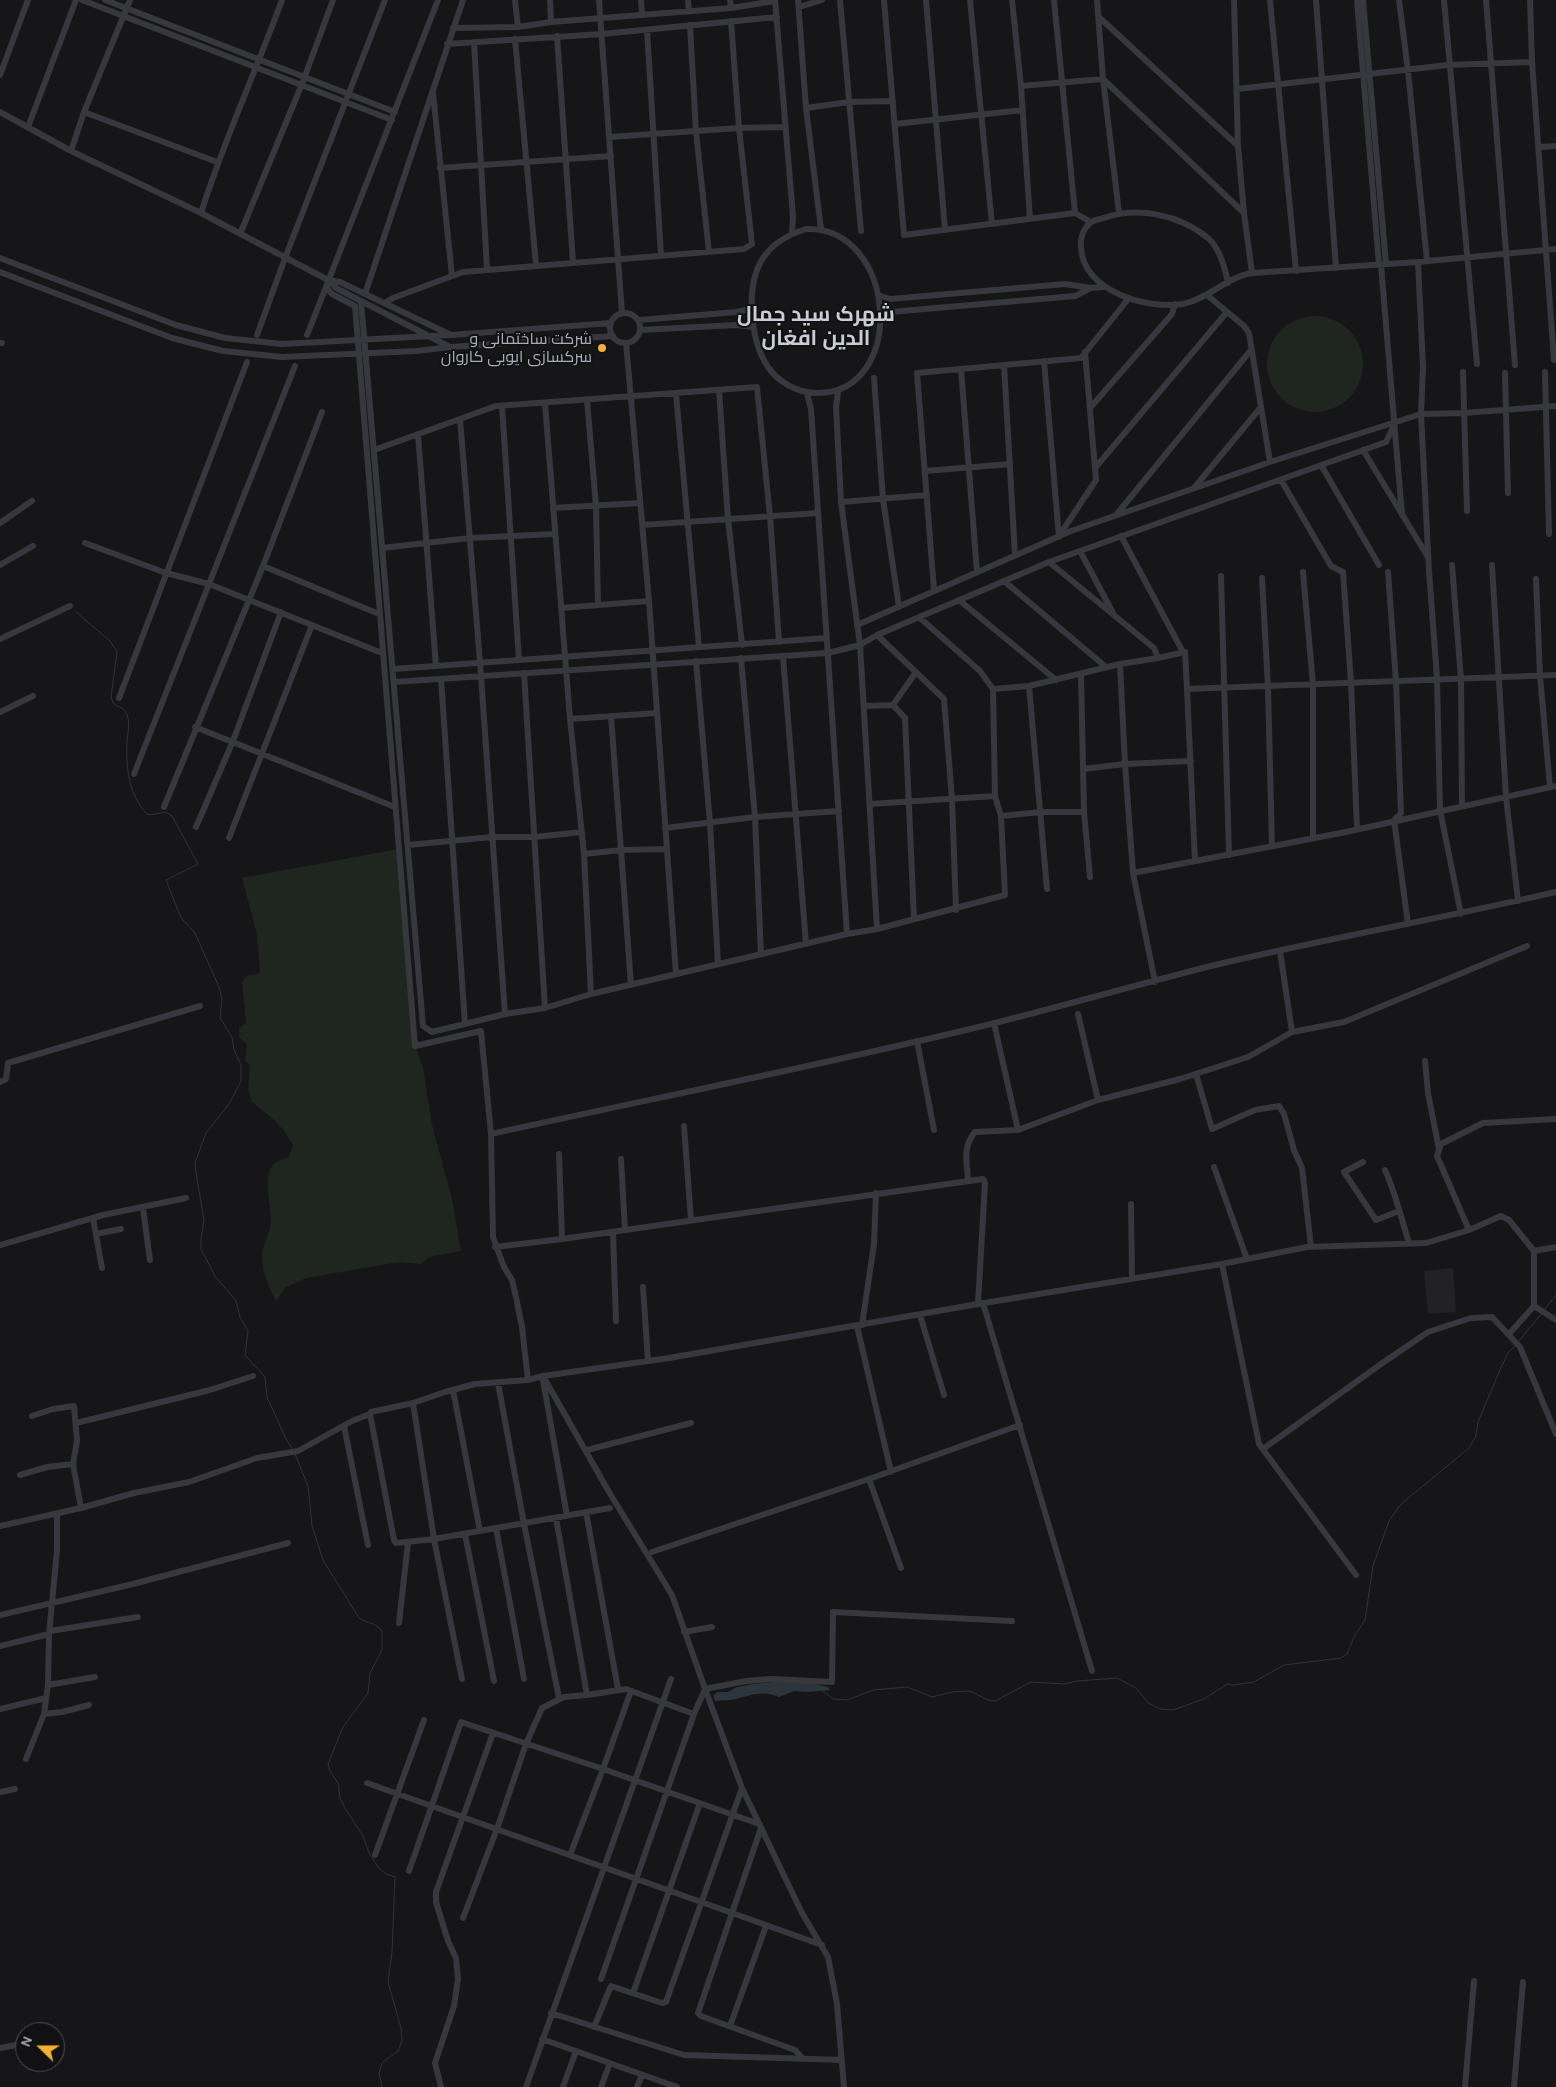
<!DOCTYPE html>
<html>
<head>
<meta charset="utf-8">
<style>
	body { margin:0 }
	#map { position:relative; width:1556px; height:2087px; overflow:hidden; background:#161618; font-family:Karla,sans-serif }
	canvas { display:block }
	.north { position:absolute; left:15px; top:2022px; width:50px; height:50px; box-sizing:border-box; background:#111113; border:1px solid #4d4f55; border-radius:50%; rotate:292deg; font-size:14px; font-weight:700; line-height:20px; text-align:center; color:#a8adb8 }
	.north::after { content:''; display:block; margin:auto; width:18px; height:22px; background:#f2b134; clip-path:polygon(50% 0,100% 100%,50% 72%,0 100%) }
</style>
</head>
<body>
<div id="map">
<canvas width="1556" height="2087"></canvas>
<div class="north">N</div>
</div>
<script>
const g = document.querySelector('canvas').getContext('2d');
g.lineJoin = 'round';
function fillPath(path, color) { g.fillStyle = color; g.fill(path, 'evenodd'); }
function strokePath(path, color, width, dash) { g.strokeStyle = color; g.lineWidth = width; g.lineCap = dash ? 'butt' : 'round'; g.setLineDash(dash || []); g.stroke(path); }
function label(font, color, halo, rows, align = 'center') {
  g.font = font + ' Karla,Cairo,sans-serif'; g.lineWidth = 4; g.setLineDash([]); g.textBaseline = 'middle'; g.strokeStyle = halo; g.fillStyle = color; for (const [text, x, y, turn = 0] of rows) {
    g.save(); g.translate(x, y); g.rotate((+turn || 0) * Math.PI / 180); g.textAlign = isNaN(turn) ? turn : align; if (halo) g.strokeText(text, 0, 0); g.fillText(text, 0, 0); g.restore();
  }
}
const built = new Path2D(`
	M1453,1268L1456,1312L1428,1314L1424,1271Z`);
const green = new Path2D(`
	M1267 364a48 48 0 1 1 96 0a48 48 0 1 1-96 0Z
	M398,849L415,1046L423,1068L432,1125L453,1203L461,1251L429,1257L421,1264L399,1262L306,1278L285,1288L276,1301C269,1288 264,1276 262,1261C260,1247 271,1233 271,1220C271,1206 263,1177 272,1166C275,1161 283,1159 289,1157L293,1145L285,1132L274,1120L252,1102L248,1089L250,1065L245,1061L247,1044L239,1037V1028L246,1023L242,982L246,976L260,973L257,934L242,878Z`);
const water = new Path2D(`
	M774,1682H808L828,1687L830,1690L807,1692L794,1691L779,1697C762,1690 752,1695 736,1699C729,1701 722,1700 715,1701L713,1695L718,1692H728L737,1687L753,1684Z`);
const stream = new Path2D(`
	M76,612L110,641L117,652L111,697L113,703C117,707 122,707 125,711C131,720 128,731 127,741C126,767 128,794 147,814L150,815L166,812L172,816L198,864L166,880L181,918L195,933L219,987L222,999L220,1018L232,1037L234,1050L241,1065V1081L229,1104L206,1133L195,1163L196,1173L204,1220L201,1239V1249L215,1276L236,1301L240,1317L248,1331L245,1355L265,1377L267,1397L286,1439L293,1450
	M1544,1310L1556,1295
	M1519,1341L1542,1313
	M295,1454L308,1486L312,1526L323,1560L359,1618C368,1624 375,1622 382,1631V1650L370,1673L368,1693L343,1727L328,1764L330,1771L338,1783L340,1798L345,1808L363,1836L369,1853L378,1867L386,1874L395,1877L392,1952L388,1982L401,2028L402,2041L398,2051L382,2063L379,2073L382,2087
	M823,1691L833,1699L847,1700L873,1690L907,1687L932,1697L952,1692L970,1691L988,1700L995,1701L1031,1682L1064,1684L1077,1681L1117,1678L1136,1688L1148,1703L1160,1709L1173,1710L1204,1699L1227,1684L1234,1685L1254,1682L1284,1665L1341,1658L1347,1654L1355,1635L1365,1620L1373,1566L1389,1521L1401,1504L1469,1448L1476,1436L1478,1422L1499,1372L1508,1353L1515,1346`);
const minor = new Path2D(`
	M82,0L392,120
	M105,0L395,112
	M438,0L326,287L332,294L355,306L415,1046L481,1031L491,1134L493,1237L504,1267L512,1280L516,1297L522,1327L528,1380
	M515,0L518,27
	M550,0L551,22
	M599,0L622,313
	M641,0L642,15
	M688,0L689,11
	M730,0L731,8
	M775,0L793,216L792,233
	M798,0L806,108L821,229
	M840,0L861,231
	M884,0L904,235L1075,213L1054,0
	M926,0L945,230
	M970,0L992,224
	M1012,0L1021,86L1030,219
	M1097,0L1103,79L1119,213
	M1234,0L1238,146L1244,213L1252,273
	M1270,0L1296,271
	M1316,0L1336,268
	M1357,0L1379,265
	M1363,0L1386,264
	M1399,0L1408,71L1427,261
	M1444,0L1477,364
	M1486,0L1515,365
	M1530,0L1532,62L1554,360
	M799,7L822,0
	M1099,17L1238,146
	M690,25L696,132L709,252
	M453,28L518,27L551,22L731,8L775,1
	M647,30L661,255
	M557,36L573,262
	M515,39L536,265
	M474,42L487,269
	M447,44L602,34L777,17
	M0,75L28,0
	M1021,86L1103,79L1244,213
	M1237,89L1448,65L1532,62
	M433,93L452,276
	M806,108L849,102L893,101
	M0,112L71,151L201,213L328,280L340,282L451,335L611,323
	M84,112L217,162
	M895,124L1023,110
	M28,127L76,0
	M610,137L739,128L785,127
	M1539,147L1556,146
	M71,151L84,112L130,0
	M440,168L611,156
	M201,213C224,140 256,71 282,0
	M1075,213L1091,222
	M806,229C898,226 908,395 816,393C798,393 778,382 768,367C750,340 745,285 763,258C773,243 790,234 806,229Z
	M240,234L302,84L333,0
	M0,258L176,325L225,338L282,344L450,335
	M1418,262L1423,367L1421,414L1429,571L1437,678L1440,810L1461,914
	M1381,265L1402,515
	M0,272L172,338L223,351L282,357L417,351L450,347
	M328,280L336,288L450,347L613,336
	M1228,283C1225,268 1220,248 1208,238C1180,215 1138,206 1104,218C1099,219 1093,220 1090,223C1083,229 1080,239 1081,247C1082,291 1147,310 1183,304C1208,299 1227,277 1252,273L1418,262L1556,249
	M365,294L463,0
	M878,295L890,299L1065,284L1091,288L1103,287
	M1207,295L1244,326L1249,333L1270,462
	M361,301L423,1026L432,1032L505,1014L545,1008L591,994L847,934L877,929L1005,895L1001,816
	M385,303L393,298L463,272L744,249L752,244L739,128L731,21
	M610 328a15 15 0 1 1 30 0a15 15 0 1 1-30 0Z
	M880,317L890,312L1075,296L1091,288
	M639,320L737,312L753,308
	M640,330L736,325L753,327
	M257,335L285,258L385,0
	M307,335L326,287
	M0,343H2
	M626,343L649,601L676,974
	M1044,361L1059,537
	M1004,365L1015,555
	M961,369L977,572
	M1463,372L1467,511
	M1545,372L1549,534
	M1505,373L1508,493
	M874,378L883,499L899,607
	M719,390L728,519L742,645
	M838,392L836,407L841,502L860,645L877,929
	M807,393L811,409L847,934
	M676,394L699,647
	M587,400L596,506L598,605
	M545,403L570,719L584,854L591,994
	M502,406L519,660
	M1090,408L1172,314L1175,304
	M460,419L480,662L505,1014
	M418,434L436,666
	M374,450L496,406L757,387L770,516L779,642
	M1363,450L1428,557
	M1321,465L1379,565
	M1095,468L1227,312
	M925,471L1010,464
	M1281,480L1331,566L1343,572L1351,682L1357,829
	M1194,488L1261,407
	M841,502L927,495
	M553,508L640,503
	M1116,515L1251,350
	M0,523L32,501
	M642,525L818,513
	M1059,536L1096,480L1085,352
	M1121,536L1183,652
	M85,543L166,573L209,584L382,653
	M382,548L470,538L555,534
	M1080,551L1113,613
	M1049,562L1154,648L1158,658L1185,652L1187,689L1556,675
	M0,565L33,546
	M1452,565L1461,679L1462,805
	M1492,565L1506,797L1518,901
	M263,566L379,614
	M1303,572L1313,685V837
	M1388,572L1396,681L1401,813L1394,820L1408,924
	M1221,576L1229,855
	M1262,578L1268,687L1272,846
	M1536,579L1540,676L1550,787
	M1004,581L1106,667
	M934,590L917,373L1081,358L1129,298
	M959,600L1056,680
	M561,608L649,601
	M919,617L980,671L993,689L995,796
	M857,625L1071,531L1270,462L1421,414L1464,413L1556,406
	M877,635L944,699L952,799L956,910
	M0,639L70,606
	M783,656L806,944
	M741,658L755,817L761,954
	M696,661L710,823L718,964
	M393,669L827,638
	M524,673L545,1008
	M1081,675L1084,812L1090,877
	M441,679L465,1024
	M394,682L828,653L860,645L877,635L1049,562L1386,442L1395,423
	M1029,686L1047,889
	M993,689L1029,686L1120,664
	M1187,689L1195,861
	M119,698L247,362
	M893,705L916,672
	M864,706L893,705L905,718L914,919
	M0,712L33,696
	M611,716L631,985
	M570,719L657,713
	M195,727L395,807
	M1083,769L1125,764L1191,761
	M134,774L295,366
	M870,804L995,796L1001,816L1041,812H1084
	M164,807L263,566L322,412
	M196,827L233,741L281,612
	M665,828L755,817L839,811
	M229,838L312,625
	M408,845L492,837H535L582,832
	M584,854L621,850L667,849
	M1133,873L1346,832L1556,786
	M1280,951L1292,1032
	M1155,982L1133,873L1125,764L1120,664L1158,658
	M1078,1014L1098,1100
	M994,1023L1018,1130
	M917,1041L934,1130
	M1425,1061L1428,1093L1439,1149
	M1196,1074L1212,1129L1255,1110L1279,1106L1284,1114L1294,1150L1302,1168L1311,1247
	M0,1082L6,1079L8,1063L200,1006
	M684,1126L691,1220
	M491,1134C659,1097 828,1064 995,1023C1066,1005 1136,985 1207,967C1323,939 1440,919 1556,892
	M559,1154L562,1239
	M621,1159L625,1230
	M1363,1162L1344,1172L1376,1220L1399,1211
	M1214,1167L1247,1259
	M1385,1170C1396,1194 1401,1218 1409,1243
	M968,1180C967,1161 962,1148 975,1132L1018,1130L1098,1100L1180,1079L1248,1057L1292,1032L1344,1022L1527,946
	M1131,1204L1132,1279
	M143,1208L150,1260
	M93,1218L102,1268
	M1469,1230L1501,1216L1509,1220L1534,1251L1556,1247
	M613,1232L616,1321
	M96,1234L121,1229
	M0,1245L103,1215L186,1198
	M495,1247L562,1239L983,1179L985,1183L978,1304
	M1222,1264L1259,1444L1356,1575
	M643,1287L648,1361
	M983,1303L1092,1671
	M1534,1306L1556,1320
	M920,1315L944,1395
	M862,1325L874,1244L876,1193
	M857,1326L891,1472
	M1509,1334L1534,1306V1251
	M543,1376L609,1492L672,1595L705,1689L742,1788L802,1913L828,1957L837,2004L844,2087
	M543,1380L567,1516
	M498,1383L524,1524L559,1698
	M453,1390L480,1531
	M413,1403L434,1539L462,1679
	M370,1414L394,1540L396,1543L434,1539L610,1508
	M32,1416L53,1409L74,1406L77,1441L73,1464L81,1508
	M76,1423L210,1390L253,1376
	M344,1426L368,1545
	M1263,1449L1381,1364L1428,1332L1471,1318L1492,1317L1520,1347L1556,1434
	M587,1450L691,1423
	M20,1475L47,1467L73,1464
	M869,1479L901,1568
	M586,1512L618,1689
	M556,1518L587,1695
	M0,1526L81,1508L134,1493L189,1482L257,1458L298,1451L352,1421L370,1414L371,1412L413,1403L445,1392L475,1384L528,1380L543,1376L669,1358L978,1304L1222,1264L1307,1247L1426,1243L1469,1230L1437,1156L1441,1144L1483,1123L1556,1119
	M496,1528L524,1679
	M465,1534L494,1681
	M652,1552L869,1479L1020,1425
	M0,1615L133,1584L288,1543
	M399,1623L408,1543
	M50,1631L138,1617
	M684,1632L712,1627
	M0,1646L49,1634
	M48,1685L95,1677
	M631,1691L603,1769L759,1824
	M0,1709L46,1698
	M44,1714L62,1712L89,1705
	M26,1759L44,1714L48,1685L49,1634L57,1550V1514
	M367,1783L822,1945
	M0,1792L15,1789
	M761,1828L698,2013L701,2016L795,2050L803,2059
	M375,1855L424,1720
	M409,1871L461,1722L603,1769L570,1855
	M463,1918L497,1829L526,1744L542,1708L564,1697L587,1695L626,1689L694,1714
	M601,1979L694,1714L705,1689L746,1681L771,1679L832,1682L833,1612L1012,1621
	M633,1993L700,1803
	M551,2013L684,2055L842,2060
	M730,2026L766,1926
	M594,2027L611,1986L662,2003L666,2002L742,1788
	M542,2039L677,2087
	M0,2048L16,2045
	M441,2087L435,2063L454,2006L458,1979L456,1958L448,1941L436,1902V1892L493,1733
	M526,2087L671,1679
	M563,2087L576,2051
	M601,2087L610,2063
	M637,2087L642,2075
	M1465,2087L1474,1981
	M1514,2087L1523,1982`);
const markers = [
	[602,348,5,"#f2b134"]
];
const poiNames = [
	["شرکت ساختمانی و",592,339],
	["سرکسازی ایوبی کاروان",592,357]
];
const districtNames = [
	["شهرک سید جمال",816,315],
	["الدین افغان",816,339]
];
fillPath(built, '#222225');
fillPath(green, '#1e261f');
fillPath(water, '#2c353c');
strokePath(stream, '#2c353c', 1);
strokePath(minor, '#37383d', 6);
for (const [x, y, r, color] of markers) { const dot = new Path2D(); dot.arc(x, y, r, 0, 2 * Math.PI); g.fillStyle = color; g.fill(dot); strokePath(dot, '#111113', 2); }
label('16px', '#a8adb8', '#111113', poiNames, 'right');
label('bold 21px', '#c9ccd4', '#111113', districtNames);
</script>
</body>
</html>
